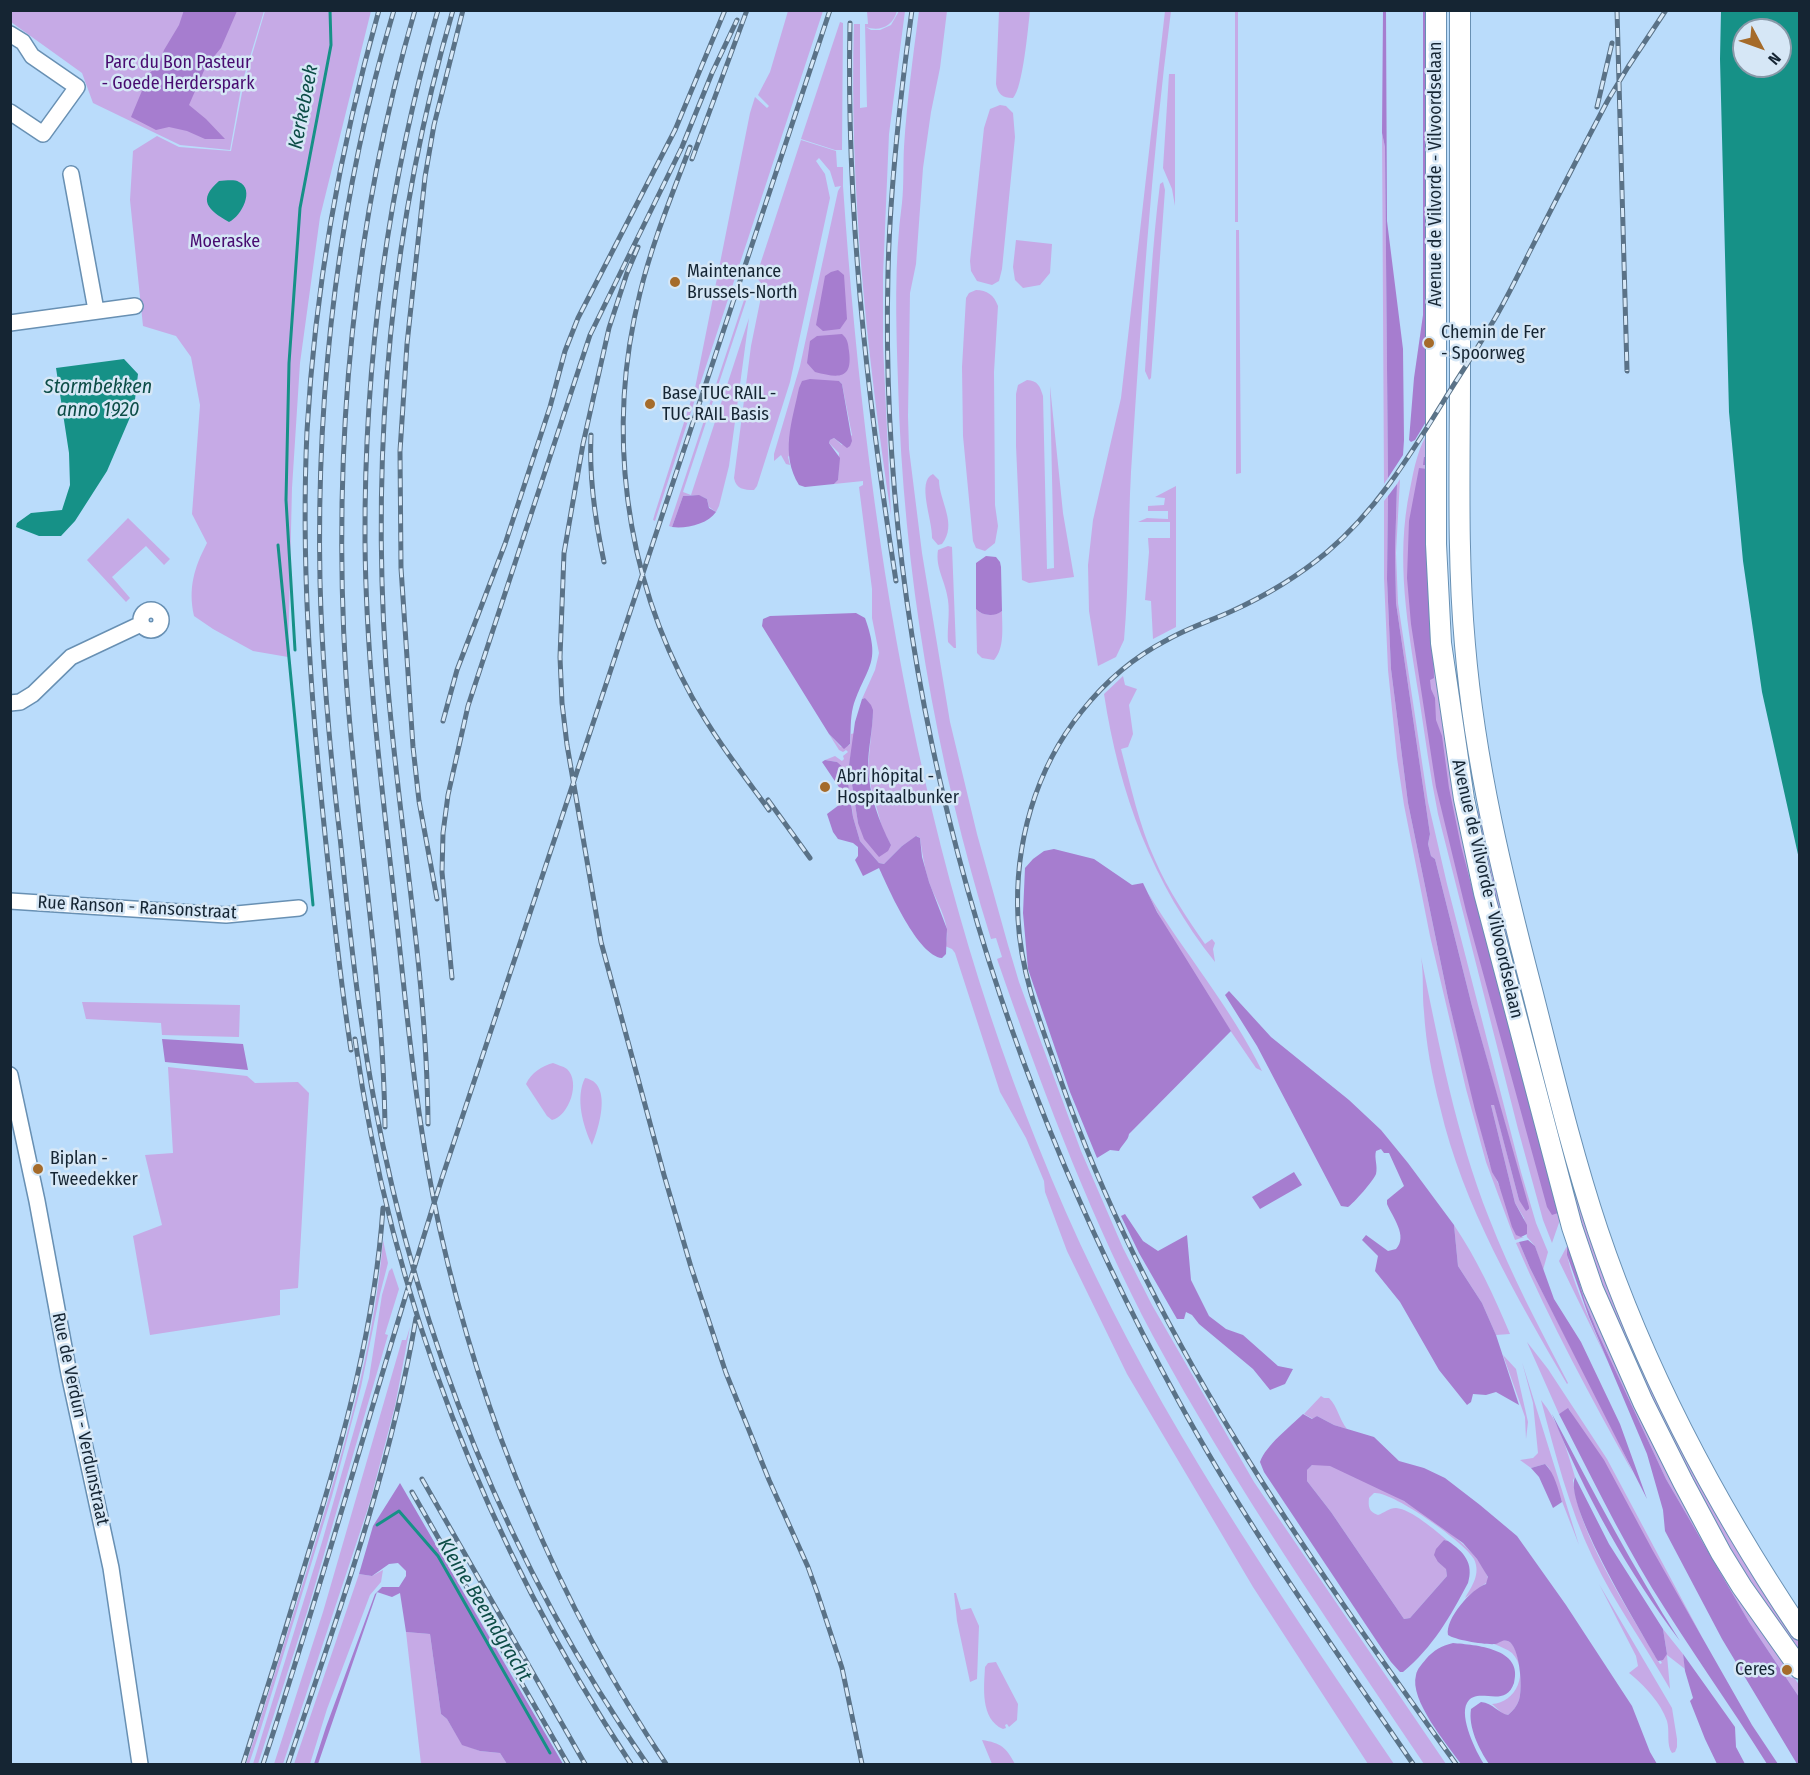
<!DOCTYPE html>
<html>
<head>
<meta charset="utf-8">
<style>
	body { margin:0 }
	#map { position:relative; width:1810px; height:1775px; overflow:hidden; background:#badcfb; font-family:"Fira Sans Condensed",sans-serif }
	canvas { display:block }
	.frame { position:absolute; inset:0; border:12px solid #152533; pointer-events:none }
	.north { position:absolute; left:1732px; top:18px; width:60px; height:60px; box-sizing:border-box; background:#d6e7f6; border:2px solid #8999a8; border-radius:50%; rotate:131deg; font-size:16px; font-weight:700; line-height:24px; text-align:center; color:#152533 }
	.north::after { content:''; display:block; margin:auto; width:21px; height:27px; background:#a56b2a; clip-path:polygon(50% 0,100% 100%,50% 72%,0 100%) }
</style>
</head>
<body>
<div id="map">
<canvas width="1810" height="1775"></canvas>
<div class="frame"></div>
<div class="north">N</div>
</div>
<script>
const g = document.querySelector('canvas').getContext('2d');
g.lineJoin = 'round';
function fillPath(path, color) { g.fillStyle = color; g.fill(path, 'evenodd'); }
function strokePath(path, color, width, dash) { g.strokeStyle = color; g.lineWidth = width; g.lineCap = dash ? 'butt' : 'round'; g.setLineDash(dash || []); g.stroke(path); }
function label(font, color, halo, rows, align = 'center') {
  g.font = font + ' "Fira Sans Condensed",sans-serif'; g.lineWidth = 5; g.setLineDash([]); g.textBaseline = 'middle'; g.strokeStyle = halo; g.fillStyle = color; for (const [text, x, y, turn = 0] of rows) {
    g.save(); g.translate(x, y); g.rotate((+turn || 0) * Math.PI / 180); g.textAlign = isNaN(turn) ? turn : align; if (halo) g.strokeText(text, 0, 0); g.fillText(text, 0, 0); g.restore();
  }
}
const green = new Path2D(`
	M1238,10V222H1235V11Z
	M10,11H264L242,83L230,150L180,145L93,103L82,73L11,22Z
	M265,11H371L320,217L300,363L292,488L288,657L253,651L213,629L194,616C188,588 194,568 207,543L192,514L200,405L191,357L176,336L143,326L130,200L133,151L157,136L179,147L231,151L244,82Z
	M788,11H823L655,521L653,520L655,513L695,388L750,113L755,97L767,108L769,106L758,95L770,72Z
	M867,11H897C893,26 880,32 866,27L871,30H880L891,25L899,11H905L889,134L883,275V345L891,515C867,353 849,188 854,24H860V108L867,107L865,24H868Z
	M919,11H947L940,68L931,112L923,168L916,264L910,293L908,416L909,449L922,553L950,722L977,834L1008,945L1019,982L1081,1151L1123,1248L1152,1305L1254,1482L1446,1764H1424C1330,1624 1234,1485 1153,1336C1093,1223 1047,1102 1005,982L997,959L1002,957L996,938L991,939C935,759 903,570 898,382C896,323 894,260 902,203C904,185 903,165 904,147C907,101 913,56 919,11Z
	M999,11H1030C1028,27 1023,88 1013,98C1002,98 998,94 996,84Z
	M1165,11H1171C1151,164 1141,318 1131,472C1128,528 1129,585 1124,640L1116,657L1098,666L1089,611L1088,565L1093,520L1121,398Z
	M840,22L843,23L842,150H835L801,139Z
	M1169,74H1175V206L1172,189L1163,168Z
	M1000,105L1006,106L1013,113L1015,137L1002,269L999,281L992,285L977,281L971,271L970,261L984,128L990,109Z
	M1382,133L1385,147L1388,478L1384,484Z
	M801,140L836,151L837,167H843V186C869,566 930,931 1096,1277C1179,1449 1288,1606 1394,1764H1368L1253,1587L1127,1374L1067,1251L1045,1192L1044,1181L1026,1138L1000,1092L955,953L952,949L945,946C954,926 934,899 928,879C924,865 922,852 920,838L917,836L902,846L884,864L879,863L860,841L853,817L850,791L837,762L825,760L835,756L842,761L844,759L843,756L848,752L846,750L843,752L839,750L829,734L841,747L850,745L851,734L855,733L849,765L858,823L891,845L883,831L871,787L868,767L873,715L865,698L862,699L875,670L879,653L872,618V589L859,487L863,485V481L834,484L838,480L839,453L829,443L830,440L834,438L842,445L852,435L842,384L839,381L788,457L790,465L786,464L781,455L774,461V454L800,366L838,191L841,186L835,187L830,171L819,158L816,161L825,174L830,198L790,382L757,486L754,490C744,490 736,489 734,478L751,346L762,292L761,283L756,277Z
	M1163,182L1165,190L1151,378L1149,380L1145,371C1149,309 1152,246 1160,184Z
	M1236,230H1239L1241,473L1236,474Z
	M1016,240L1052,244L1050,273L1040,285L1023,288L1015,280L1013,267Z
	M976,290C987,290 994,295 998,306L994,372L995,505L998,526L995,543L985,551L976,548L973,541L963,436L962,367L966,298L969,293Z
	M746,294L748,295L683,492L691,495L749,318L729,466L719,506L716,512L709,507L707,499C699,494 692,495 683,496L672,527L669,526Z
	M1027,380C1038,381 1040,386 1043,396L1047,569L1054,568L1050,386L1063,513L1074,577L1029,583L1022,580L1016,446V394L1018,385Z
	M1430,429L1434,626L1561,1217L1552,1243L1543,1220L1518,1129L1438,814C1430,775 1425,736 1419,697C1408,627 1395,560 1410,489C1414,468 1418,447 1430,429Z
	M933,474L939,480C939,501 958,524 942,544L938,545L932,538C933,521 916,481 933,474Z
	M1400,479L1396,553L1398,603L1428,802L1447,884L1521,1172L1536,1223L1548,1252L1543,1270L1535,1246L1527,1237L1524,1218L1515,1203L1491,1105L1494,1104L1519,1200L1529,1210L1472,1006L1435,859L1431,856L1428,844L1430,834L1396,603L1395,552L1397,484Z
	M1176,486V627L1153,639L1151,601L1145,600L1149,552L1148,538H1170V522H1138L1147,518L1168,519V511H1148V506L1164,505L1165,498L1155,497Z
	M1388,496L1387,579L1391,669L1408,803L1448,998L1489,1162L1521,1237H1524L1515,1240L1486,1162L1466,1089L1430,936L1404,805L1397,758L1388,670L1384,578V501Z
	M128,518L170,559L164,565L146,546L112,577L130,598L126,602L87,560Z
	M948,546L952,547L956,648H954L948,642C947,628 950,614 948,600C946,582 935,568 938,550Z
	M976,609C982,616 995,616 1002,611C1002,627 1005,648 994,660L982,658L977,653Z
	M1123,676L1125,685L1137,689L1129,705L1133,734L1128,747L1121,749C1131,787 1139,825 1155,860C1168,890 1187,918 1205,944L1212,939L1215,943L1213,949L1215,962C1153,884 1119,793 1104,694Z
	M1476,811H1481L1609,1276L1799,1638V1660L1712,1524L1627,1355L1566,1187L1495,916Z
	M1148,893C1184,953 1231,1007 1262,1071L1256,1068C1219,1014 1175,951 1148,893Z
	M1421,957C1439,1045 1456,1134 1489,1218C1511,1275 1540,1329 1568,1383L1567,1384C1516,1296 1463,1206 1440,1107C1432,1076 1426,1044 1424,1012C1422,994 1424,976 1421,957Z
	M82,1002L240,1005L239,1037L162,1035L161,1023L86,1019Z
	M553,1063C557,1065 563,1066 567,1069C581,1082 569,1116 552,1120L547,1116L526,1084C531,1073 542,1066 553,1063Z
	M168,1067L247,1076L255,1083L298,1082L309,1093L298,1288L280,1290V1315L150,1335L133,1236L162,1225L145,1155L173,1153Z
	M585,1078C613,1083 599,1128 592,1145C583,1126 575,1098 585,1078Z
	M1454,1225C1477,1259 1494,1296 1510,1334L1496,1335L1482,1303L1458,1266Z
	M383,1240L388,1263L380,1294L361,1387L332,1496L261,1728L249,1764H246C268,1696 289,1628 310,1560C342,1456 374,1350 383,1240Z
	M1519,1242L1530,1268L1613,1429L1633,1473C1591,1398 1550,1322 1516,1243Z
	M1567,1246C1564,1267 1601,1345 1611,1368L1559,1261Z
	M1569,1246L1790,1672L1788,1674L1791,1678L1794,1677L1799,1685V1697L1749,1622L1666,1479L1597,1331L1585,1302Z
	M392,1268L399,1289L385,1334L388,1335L308,1609L258,1764H253L322,1542L369,1378L382,1295L389,1271Z
	M410,1327L395,1406L370,1502L283,1764H274L323,1612L402,1340H406Z
	M1527,1342L1548,1369L1607,1459L1702,1637L1569,1409L1559,1414Z
	M1503,1355L1516,1369L1528,1422L1526,1439L1525,1417Z
	M1522,1362L1579,1545L1549,1468L1545,1464L1531,1468L1520,1460L1533,1458L1538,1453L1533,1403Z
	M1321,1396L1324,1398H1329C1338,1407 1339,1419 1347,1429L1334,1425L1317,1416L1313,1419L1304,1414Z
	M1541,1400C1559,1422 1567,1450 1575,1477L1573,1480C1578,1535 1632,1615 1660,1664L1662,1663L1660,1660L1667,1654L1663,1629L1683,1654L1685,1669L1667,1655L1670,1689C1645,1645 1615,1604 1593,1558C1569,1508 1555,1453 1541,1400Z
	M1312,1465C1318,1465 1325,1464 1331,1466C1370,1477 1480,1539 1489,1581L1465,1598C1472,1586 1481,1574 1474,1559C1466,1543 1391,1490 1374,1493L1369,1498C1368,1507 1369,1512 1378,1515C1384,1513 1389,1508 1396,1508C1411,1509 1436,1531 1448,1541L1444,1540L1438,1562L1446,1568L1447,1576L1410,1618L1404,1619L1331,1512L1307,1481V1470Z
	M383,1570L381,1582L370,1595L327,1709L310,1764H294L359,1574L372,1576Z
	M1599,1584L1672,1708L1677,1739V1747L1675,1752L1672,1753C1666,1745 1670,1731 1667,1721C1661,1703 1644,1685 1629,1673L1638,1666L1636,1656Z
	M954,1593H956L961,1610L971,1608L979,1626L977,1679L970,1682L957,1621Z
	M406,1632L430,1634L441,1714L447,1719L462,1744L480,1751L500,1753L507,1764H421Z
	M1503,1640C1507,1641 1509,1640 1512,1644C1520,1653 1523,1688 1519,1700C1517,1706 1513,1711 1508,1715L1503,1714L1492,1704C1516,1703 1530,1672 1512,1653C1507,1649 1501,1647 1494,1644Z
	M996,1662L1018,1704L1017,1720L1009,1727L1007,1724L1005,1725L1006,1728L1003,1729C980,1719 984,1687 985,1667L988,1663Z
	M982,1740C1001,1743 1006,1747 1015,1764H992Z`);
const forest = new Path2D(`
	M184,10L237,11L221,48L206,66L189,105L206,119L225,139H205L187,131L169,127L156,130L131,117L149,74L160,62L164,50L179,25Z
	M1386,10L1387,221L1403,349L1404,440L1403,455L1388,478L1385,147L1382,133L1383,11Z
	M1423,11H1430L1427,420L1415,440L1411,442L1409,440L1414,378L1423,315Z
	M838,270L844,275L847,319L840,329L823,331L816,325L825,276L831,272Z
	M842,334C848,339 848,344 849,351C853,380 838,378 815,372L807,363L810,341L817,336Z
	M810,379L839,381L842,384L852,441L850,446L847,448L834,438L830,440L829,443L840,458L838,480L834,484L805,487L799,485C780,454 792,422 799,388L802,381Z
	M1424,457H1428L1434,678L1430,680L1431,689L1435,698L1436,720L1442,736L1449,788L1461,846L1558,1213L1552,1215L1547,1207L1466,911L1436,787L1411,624L1407,578L1409,521L1419,468L1427,469V465H1423Z
	M1397,484L1395,552L1396,603L1430,834L1428,844L1431,856L1435,859L1472,1006L1529,1207V1209L1526,1211L1519,1200L1494,1105H1491L1515,1203L1527,1225V1234L1521,1237L1516,1235L1512,1227L1498,1182L1492,1172L1475,1110L1448,998L1408,803L1391,669L1387,579L1388,496Z
	M699,495L707,499L709,508L716,512C708,524 686,529 672,527L683,496Z
	M986,556L996,557L1000,562L1001,567L1002,611C995,617 982,616 976,609V563Z
	M856,613L865,618C882,665 866,666 853,707C850,719 851,732 850,744L844,749L829,734L762,626L763,619L770,616Z
	M865,698L871,705L873,710C873,729 868,748 868,767C869,794 879,822 891,845L888,851L879,857L864,839L858,823L849,765L855,722L862,699Z
	M825,760L837,762L846,770L853,817L860,841L879,863L884,864L902,846L916,836L920,838L922,857L929,882L947,929L946,954L942,958C918,956 889,890 879,868L863,876L855,860L858,856V847L853,843L838,839L833,832L827,814L847,799L822,762Z
	M1054,849L1094,859L1132,885L1143,883L1157,912L1231,1031L1129,1134C1128,1141 1122,1144 1119,1151L1110,1150L1097,1158L1070,1092L1028,969L1023,913L1025,868L1033,859L1044,851Z
	M1229,991L1271,1037L1349,1100L1381,1130L1408,1163L1454,1225L1458,1266L1482,1303L1496,1335L1519,1405L1496,1392L1486,1395L1473,1394L1471,1402L1467,1405L1439,1370L1400,1302L1375,1271L1378,1256L1362,1240L1366,1235L1388,1251L1396,1249C1408,1236 1393,1218 1387,1204V1200L1404,1186L1389,1153H1384L1381,1149L1376,1151C1374,1158 1378,1166 1376,1174C1374,1180 1353,1204 1348,1207L1341,1206L1257,1046L1225,995Z
	M162,1039L243,1044L248,1070L165,1062Z
	M1294,1172L1302,1185L1260,1209L1252,1197Z
	M1125,1214L1143,1241L1158,1251L1187,1235L1191,1280L1209,1316L1226,1329L1243,1335L1278,1366L1293,1369L1285,1384L1270,1390L1253,1369L1199,1324L1192,1315L1186,1312L1184,1319H1177L1139,1253L1121,1216Z
	M1528,1240L1535,1246L1554,1299L1581,1342L1620,1424L1647,1499L1530,1268L1519,1242Z
	M1567,1246H1569L1585,1302L1597,1331L1666,1479L1749,1622L1799,1697V1764H1797L1722,1639L1665,1531L1663,1510L1647,1454L1589,1317L1567,1255Z
	M1568,1408L1604,1460L1653,1551L1752,1725L1778,1764H1767C1730,1705 1689,1648 1652,1588C1618,1532 1589,1472 1559,1414Z
	M1303,1414L1312,1419L1317,1416L1334,1425L1374,1437L1399,1461L1424,1468L1445,1478L1480,1505L1517,1536L1566,1605L1632,1706L1650,1752L1657,1764H1489C1479,1749 1468,1727 1471,1709L1481,1702C1493,1703 1498,1713 1508,1715C1513,1711 1517,1706 1519,1700C1523,1689 1520,1646 1508,1641C1502,1639 1500,1643 1495,1644C1486,1645 1455,1640 1448,1635C1445,1619 1471,1589 1486,1584L1488,1577L1477,1559L1463,1543L1404,1501L1330,1466L1312,1465L1307,1470V1481L1331,1512L1404,1619L1410,1618L1447,1576L1446,1569L1438,1562L1434,1555L1436,1549L1444,1540L1448,1541C1464,1552 1474,1563 1468,1583C1450,1617 1433,1647 1403,1672H1400L1391,1662L1378,1643L1264,1472L1260,1462C1266,1445 1290,1427 1303,1414Z
	M1552,1414C1593,1491 1633,1568 1680,1641C1628,1572 1585,1495 1552,1414Z
	M1545,1464C1555,1474 1558,1489 1562,1502L1553,1508L1539,1477L1531,1468Z
	M1575,1477L1609,1544L1663,1629L1667,1654L1663,1660L1658,1661C1641,1631 1563,1505 1575,1477Z
	M400,1483L563,1764H507L500,1753L480,1751L462,1745L447,1719L441,1714L430,1634L406,1632L400,1593L392,1597L377,1592L318,1764H314L326,1727L375,1594L382,1587H399L406,1576V1571L398,1563L389,1564L372,1576L359,1574L373,1526Z
	M1453,1643C1475,1645 1524,1648 1514,1683C1505,1710 1477,1685 1467,1703C1459,1717 1476,1752 1484,1764H1461C1447,1744 1409,1700 1416,1675C1417,1669 1422,1664 1426,1659C1434,1650 1441,1646 1453,1643Z
	M1683,1654L1735,1727L1736,1747L1745,1764H1717L1705,1739L1690,1701L1693,1698L1685,1671Z`);
const water = new Path2D(`
	M1721,11H1799V859L1762,692L1743,561L1729,412L1720,59ZM1744,30H1780V66H1744Z
	M219,181C225,181 234,179 239,182C255,189 242,216 229,222C208,210 197,200 219,181Z
	M124,359L138,374L134,408L107,471L75,521L61,536H39L16,527L17,523L31,513L62,510L70,485L69,453L56,368Z`);
const stream = new Path2D(`
	M278,545L313,905
	M295,650L286,500L289,363L300,208L331,45L330,10
	M377,1525L399,1511L438,1556L550,1753`);
const minor = new Path2D(`
	M10,34L23,42L32,56L77,87L43,134L10,112
	M71,174L96,310
	M10,323L135,306
	M141 620a10 10 0 1 1 20 0a10 10 0 1 1-20 0Z
	M10,703L20,702L33,694L71,657L141,624
	M10,901L226,915L299,908
	M10,1075L37,1201L69,1374L111,1568L140,1764`);
const major = new Path2D(`
	M1436,10V544L1441,643L1464,799L1484,893L1572,1227L1593,1289L1643,1402L1683,1482L1721,1553L1742,1587L1800,1669
	M1460,10C1460,132 1460,253 1460,375C1460,465 1457,556 1465,645C1475,764 1503,879 1533,994C1553,1073 1572,1153 1598,1231C1646,1373 1716,1505 1800,1630`);
const rail = new Path2D(`
	M394,10C339,195 316,388 320,581C322,666 330,752 340,837C349,925 358,1013 374,1100C418,1339 508,1565 647,1764
	M438,10C388,183 364,362 365,542C366,657 380,772 393,887C406,1001 415,1117 440,1230C482,1420 558,1603 666,1764
	M912,10C900,98 890,185 888,273C878,668 989,1056 1178,1400C1247,1527 1332,1645 1413,1764
	M1617,10L1627,371
	M850,23C846,210 867,397 896,581
	M1597,107L1612,43
	M690,147C672,195 652,243 640,293C606,429 624,574 692,697C714,737 742,773 769,810
	M692,159L747,10
	M638,247L627,273L609,328L583,444L564,553L560,657L562,703L567,745L601,942L664,1175L691,1267L726,1373L769,1480L808,1567L817,1592L842,1668L862,1764
	M591,435C589,478 595,520 604,562
	M443,721L457,670L505,544L550,407L565,351L578,318L675,130L725,10
	M768,800L810,858
	M437,899L419,801L413,747L401,568L400,451L407,344L425,177L434,125L463,10
	M452,978L442,872L443,833L448,795L468,706L590,335L682,147L712,73L737,20
	M355,1039C391,1299 487,1546 631,1764
	M351,1050C339,972 331,893 323,815C310,687 301,559 307,431C315,288 340,148 379,10
	M428,1124C427,970 397,817 386,664C371,446 391,221 453,10
	M385,1127C383,975 356,827 346,676C332,452 352,227 415,10
	M422,1479L585,1764
	M412,1492L568,1764
	M243,1764C266,1693 288,1622 309,1551C344,1438 375,1325 383,1208
	M263,1764C327,1571 380,1373 442,1178L830,10
	M288,1764C337,1617 390,1472 416,1318
	M1456,1764C1303,1551 1150,1334 1062,1084C1043,1030 1021,977 1018,919C1014,845 1035,769 1082,711C1105,682 1134,657 1167,640C1188,628 1210,621 1232,611C1265,596 1297,577 1326,553C1376,511 1409,457 1443,402C1459,376 1476,351 1491,325C1505,302 1517,277 1529,253C1555,202 1581,151 1608,100L1628,67L1666,10`);
const markers = [
	[675,282,6,"#a56b2a"],
	[1429,343,6,"#a56b2a"],
	[650,404,6,"#a56b2a"],
	[825,787,6,"#a56b2a"],
	[38,1169,6,"#a56b2a"],
	[1787,1670,6,"#a56b2a"]
];
const parkNames = [
	["Parc du Bon Pasteur",178,63],
	["- Goede Herderspark",178,84],
	["Moeraske",225,242]
];
const streetNames = [
	["Avenue de Vilvorde - Vilvoordselaan",1436,174,-90],
	["Avenue de Vilvorde - Vilvoordselaan",1487,889,77],
	["Rue Ranson - Ransonstraat",137,908,3],
	["Rue de Verdun - Verdunstraat",80,1419,78]
];
const poiNames = [
	["Maintenance",687,272],
	["Brussels-North",687,293],
	["Chemin de Fer",1441,333],
	["- Spoorweg",1441,354],
	["Base TUC RAIL -",662,394],
	["TUC RAIL Basis",662,415],
	["Abri hôpital -",837,777],
	["Hospitaalbunker",837,798],
	["Biplan -",50,1159],
	["Tweedekker",50,1180],
	["Ceres",1775,1670,"right"]
];
const waterNames = [
	["Kerkebeek",304,107,-79],
	["Stormbekken",98,387],
	["anno 1920",98,410],
	["Kleine Beemdgracht",484,1610,59]
];
fillPath(green, '#c6aae6');
fillPath(forest, '#a67dcf');
fillPath(water, '#169187');
strokePath(stream, '#169187', 3);
strokePath(minor, '#6890b3', 18);
strokePath(major, '#6890b3', 22);
strokePath(minor, '#fff', 15);
strokePath(major, '#fff', 20);
strokePath(rail, '#5a7287', 5);
strokePath(rail, '#d6e7f6', 3, [9]);
for (const [x, y, r, color] of markers) { const dot = new Path2D(); dot.arc(x, y, r, 0, 2 * Math.PI); g.fillStyle = color; g.fill(dot); strokePath(dot, '#d6e7f6', 2); }
label('18px', '#480b70', '#d6e7f6', parkNames);
label('18px', '#152533', '#d6e7f6', streetNames);
label('18px', '#152533', '#d6e7f6', poiNames, 'left');
label('italic 20px', '#0d4d47', '#d6e7f6', waterNames);
</script>
</body>
</html>
